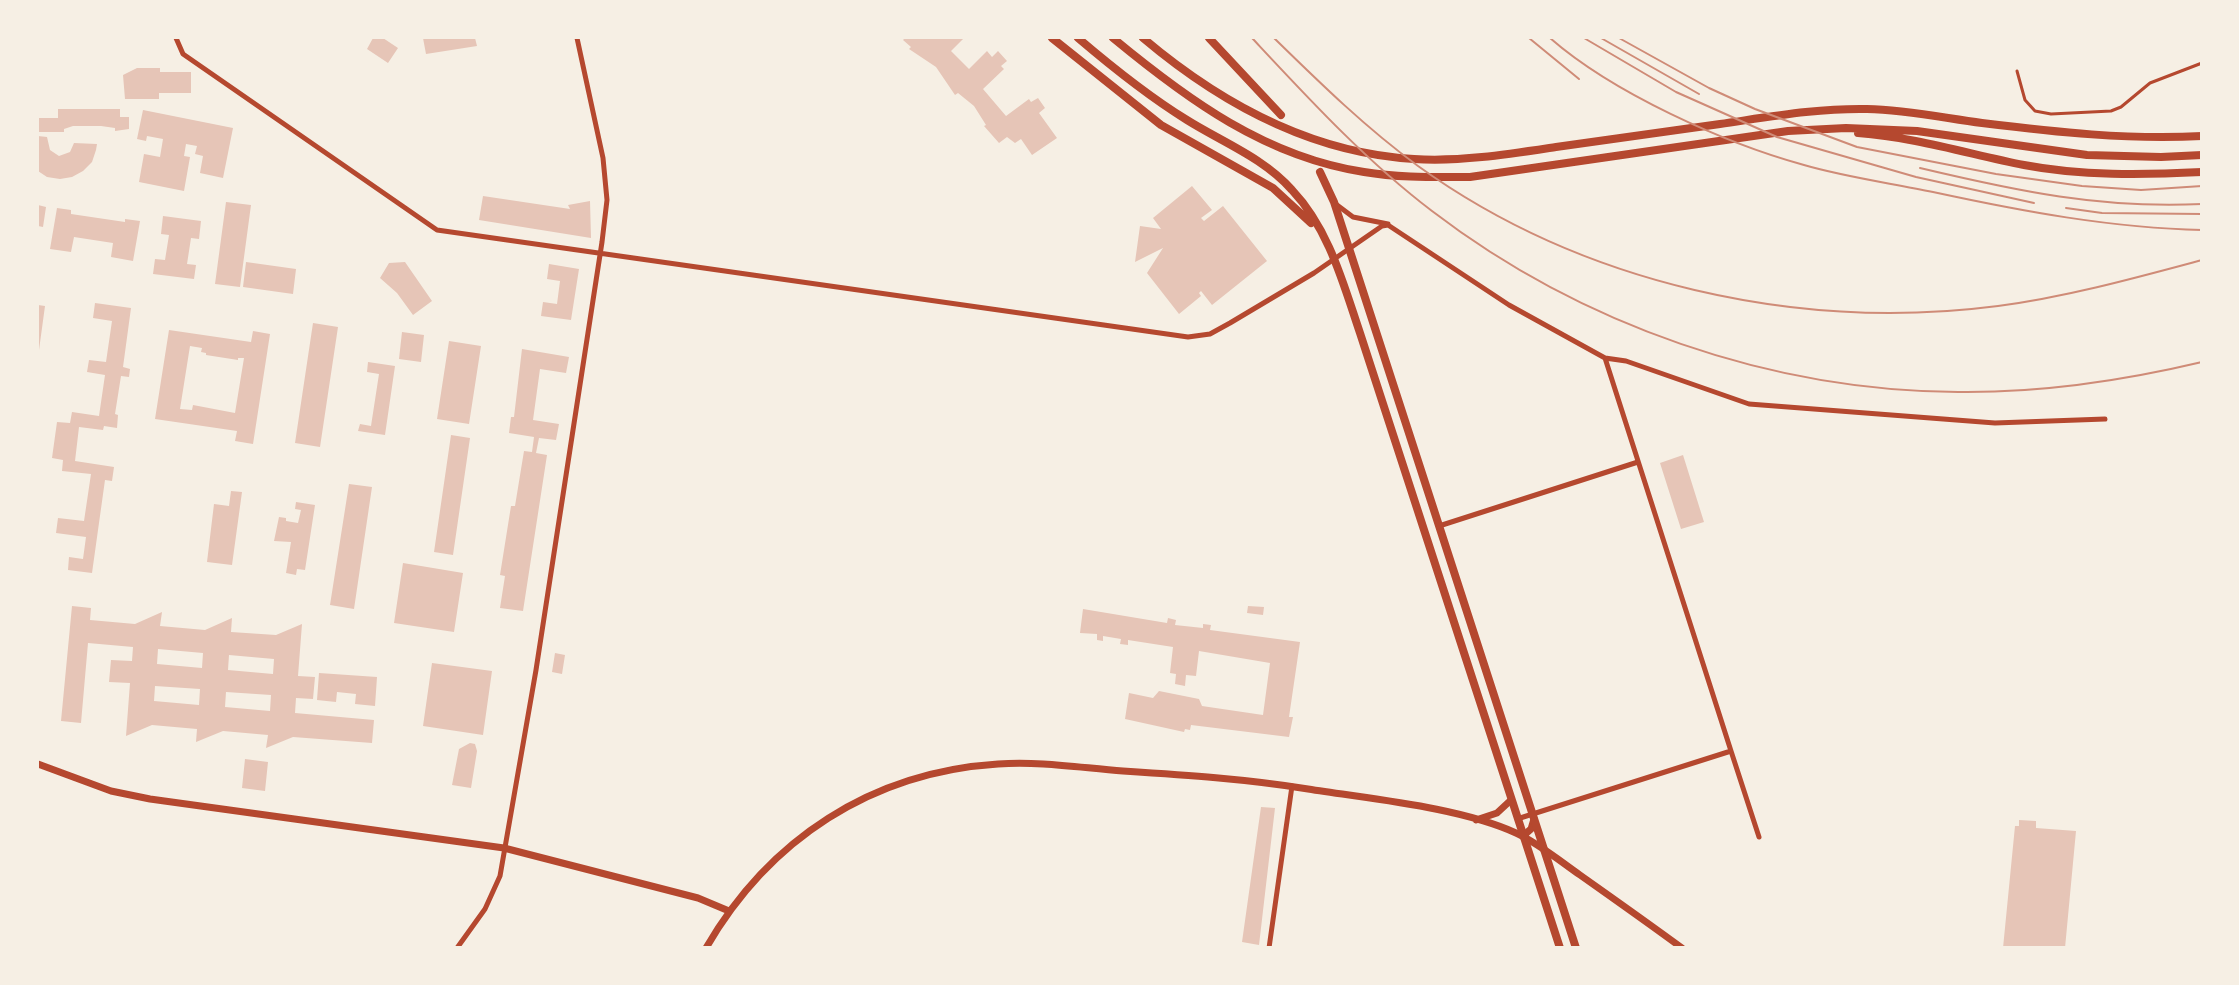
<!DOCTYPE html>
<html>
<head>
<meta charset="utf-8">
<style>
	body { margin:0 }
	#map { position:relative; width:2239px; height:985px; overflow:hidden; background:#f6efe4; font-family:Raleway,sans-serif }
	canvas { display:block }
	.frame { position:absolute; inset:0; border:39px solid #f6efe4; pointer-events:none }
</style>
</head>
<body>
<div id="map">
<canvas width="2239" height="985"></canvas>
<div class="frame"></div>
</div>
<script>
const g = document.querySelector('canvas').getContext('2d');
g.lineJoin = 'round';
function fillPath(path, color) { g.fillStyle = color; g.fill(path, 'evenodd'); }
function strokePath(path, color, width, dash) { g.strokeStyle = color; g.lineWidth = width; g.lineCap = dash ? 'butt' : 'round'; g.setLineDash(dash || []); g.stroke(path); }
const building = new Path2D(`
	M373,38H383L398,48L388,63L367,49Z
	M423,38H475L477,46L426,54Z
	M905,38H964L951,51L969,69L987,51L992,57L998,51L1007,61L1001,66L1004,69L983,89L1006,116L1029,99L1031,102L1038,98L1045,108L1039,113L1057,138L1032,155L1021,139L1015,143L1007,137L999,143L984,126L986,125L974,106L958,93L955,95L936,67L909,49L911,47L903,40Z
	M137,68H160V72H191V93H159V99H125L123,75Z
	M58,109H120V117H129V129L115,131V128L101,126H73L64,129V132H38V118H58Z
	M143,110L233,128L223,178L200,173L203,156L195,154L197,146L186,144L184,156L190,157L184,191L139,182L144,154L160,157L163,139L147,136L146,141L137,139Z
	M38,136L47,137L50,150L59,156L70,152L74,143L97,144L96,150L92,162L83,171L72,177L60,179L47,177L38,171Z
	M1192,186L1212,210L1201,218L1204,221L1223,206L1267,261L1212,305L1201,291L1199,293L1201,296L1179,314L1147,273L1163,248L1135,262L1140,226L1161,229L1153,218Z
	M483,196L570,209L568,205L590,201L591,238L479,220Z
	M226,202L251,205L240,287L215,284Z
	M38,205L46,207L43,227L38,226Z
	M57,208L71,210V214L125,222V219L140,221L133,261L111,257L113,243L74,237L71,252L50,249Z
	M163,216L201,221L199,239L191,238L187,264L196,265L194,279L153,274L155,259L165,260L169,235L161,234Z
	M246,262L296,269L293,294L243,287Z
	M405,262L432,301L413,315L397,293L380,278L389,263Z
	M549,264L579,269L571,320L541,316L543,302L557,304L560,281L547,279Z
	M95,303L131,308L123,367L130,369L129,377L121,376L115,414L118,415L117,428L104,426L103,430L79,427L75,461L114,467L112,481L105,480L92,573L68,570L69,557L83,559L86,537L56,533L58,518L84,521L91,474L62,471L63,460L52,458L57,422L70,423L72,412L99,416L105,375L87,372L89,360L106,362L112,321L93,318Z
	M38,305L45,306L39,350H38Z
	M313,323L338,327L320,447L295,443Z
	M169,330L251,342L253,331L270,334L253,444L235,441L237,431L155,419ZM190,346L202,348L201,352L206,353V355L238,360V358H244L235,413L193,405L192,410L180,409Z
	M402,332L424,335L421,362L399,359Z
	M449,341L481,346L469,424L437,419Z
	M522,349L569,357L566,373L540,369L533,420L559,424L556,440L539,438L536,453L547,455L523,611L500,608L505,576L500,575L511,506H515L524,451L532,452L534,437L509,433L511,417H514Z
	M368,362L395,366L385,435L358,431L360,424L371,426L379,374L367,372Z
	M451,435L470,438L453,555L434,552Z
	M1683,455L1704,522L1681,529L1660,463Z
	M349,484L372,487L354,609L330,605Z
	M231,491L242,492L232,565L207,562L214,504L229,506Z
	M296,502L315,505L305,570L297,569L296,575L286,573L291,542L274,541L279,517L286,518V521L298,523L301,510L295,509Z
	M403,563L463,573L454,632L394,623Z
	M72,606L91,608L90,620L135,624L162,612L160,626L205,630L232,618L231,632L276,635L302,624L298,676L315,677L313,699L296,698L295,713L374,720L372,743L293,737L266,748L268,735L223,731L196,742L197,729L152,725L126,736L130,683L109,682L111,660L132,661L133,647L88,643L81,723L61,721ZM158,649L203,653L202,668L157,664ZM229,655L274,659L273,674L228,670ZM155,686L200,689L199,705L154,701ZM226,692L271,695L270,711L225,707Z
	M1248,606L1264,607L1263,615L1247,613Z
	M1083,609L1167,623L1168,618L1176,620L1175,625L1203,628V624L1211,625L1210,630L1300,642L1289,717H1293L1289,737L1191,725L1190,730L1185,729L1184,732L1125,719L1129,693L1153,698L1159,691L1199,699L1202,706L1263,715L1270,663L1199,651L1196,676L1186,675L1185,686L1175,684L1176,674L1170,673L1173,647L1128,640V645L1120,644L1121,639L1103,636V641L1097,640V634L1080,633Z
	M555,653L565,655L562,674L552,672Z
	M432,663L492,671L483,735L423,726Z
	M319,673L377,677L375,706L355,704L356,694L337,692L336,702L317,700Z
	M470,743L475,744L477,751L471,788L452,785L459,749Z
	M245,759L268,762L265,791L242,788Z
	M1261,807L1275,808L1259,945L1242,942Z
	M2019,820L2036,821V828L2076,831L2065,948H2003L2015,826H2019Z`);
const service = new Path2D(`
	M2017,71L2025,100L2035,111L2051,114L2111,111L2121,107L2150,83L2202,63`);
const minor = new Path2D(`
	M176,38L183,54L437,230L1188,337L1210,334L1230,323L1314,273L1382,226L1388,225L1509,305L1605,358L1626,361L1749,404L1995,423L2105,419
	M1337,205L1353,217L1388,224
	M1439,526L1638,462
	M1731,751L1759,837
	M1517,819L1731,751L1605,358
	M457,948L485,909L500,876L536,670L602,242L607,200L603,158L577,38
	M1269,948L1292,786`);
const tertiary = new Path2D(`
	M38,764L111,791L150,799L504,848L698,898L729,911
	M1476,820L1497,813L1511,800
	M1523,836L1531,829L1534,819
	M706,948C769,839 872,772 998,764C1040,761 1082,768 1123,771C1185,775 1247,779 1308,789C1370,799 1459,807 1516,833C1538,843 1560,861 1580,875C1614,899 1648,923 1682,948`);
const secondary = new Path2D(`
	M1052,38L1161,125L1273,188L1311,223
	M1078,38C1112,67 1148,96 1187,120C1222,142 1264,158 1292,190C1329,229 1343,283 1360,333L1560,948
	M1209,38L1281,115
	M1320,172L1334,202L1576,948`);
const primary = new Path2D(`
	M1113,38C1188,100 1266,157 1364,172C1399,178 1435,177 1470,177L1788,131L1846,128L1917,131L2087,155L2161,157L2202,155
	M1143,38C1220,103 1310,153 1414,159C1461,162 1510,154 1556,147C1611,139 1665,132 1720,124C1769,117 1818,108 1867,109C1907,110 1944,118 1982,123C2055,132 2128,140 2202,136
	M1858,133C1914,137 1969,154 2024,165C2081,176 2143,175 2202,172`);
const rail = new Path2D(`
	M1252,38C1309,99 1365,160 1432,211C1581,325 1771,391 1958,392C2041,393 2122,381 2202,362
	M1274,38C1320,83 1366,128 1418,166C1582,284 1798,332 1998,306C2066,297 2135,278 2202,260
	M1529,38L1579,79
	M1550,38C1613,93 1724,143 1804,165C1845,177 1890,183 1933,192C2021,211 2111,228 2202,230
	M1584,38L1676,92L1777,137L1916,177L2034,203
	M1601,38L1699,94
	M1619,38L1709,88L1755,109L1857,147L1996,174L2082,186L2141,190L2202,186
	M1920,168C2017,191 2101,209 2202,204
	M2066,208L2102,213L2202,214`);
fillPath(building, '#e6c5b7');
strokePath(service, '#b5482f', 3);
strokePath(minor, '#b5482f', 5);
strokePath(tertiary, '#b5482f', 7);
strokePath(secondary, '#b5482f', 8);
strokePath(primary, '#b5482f', 8);
strokePath(rail, '#cf8b77', 2);
</script>
</body>
</html>
